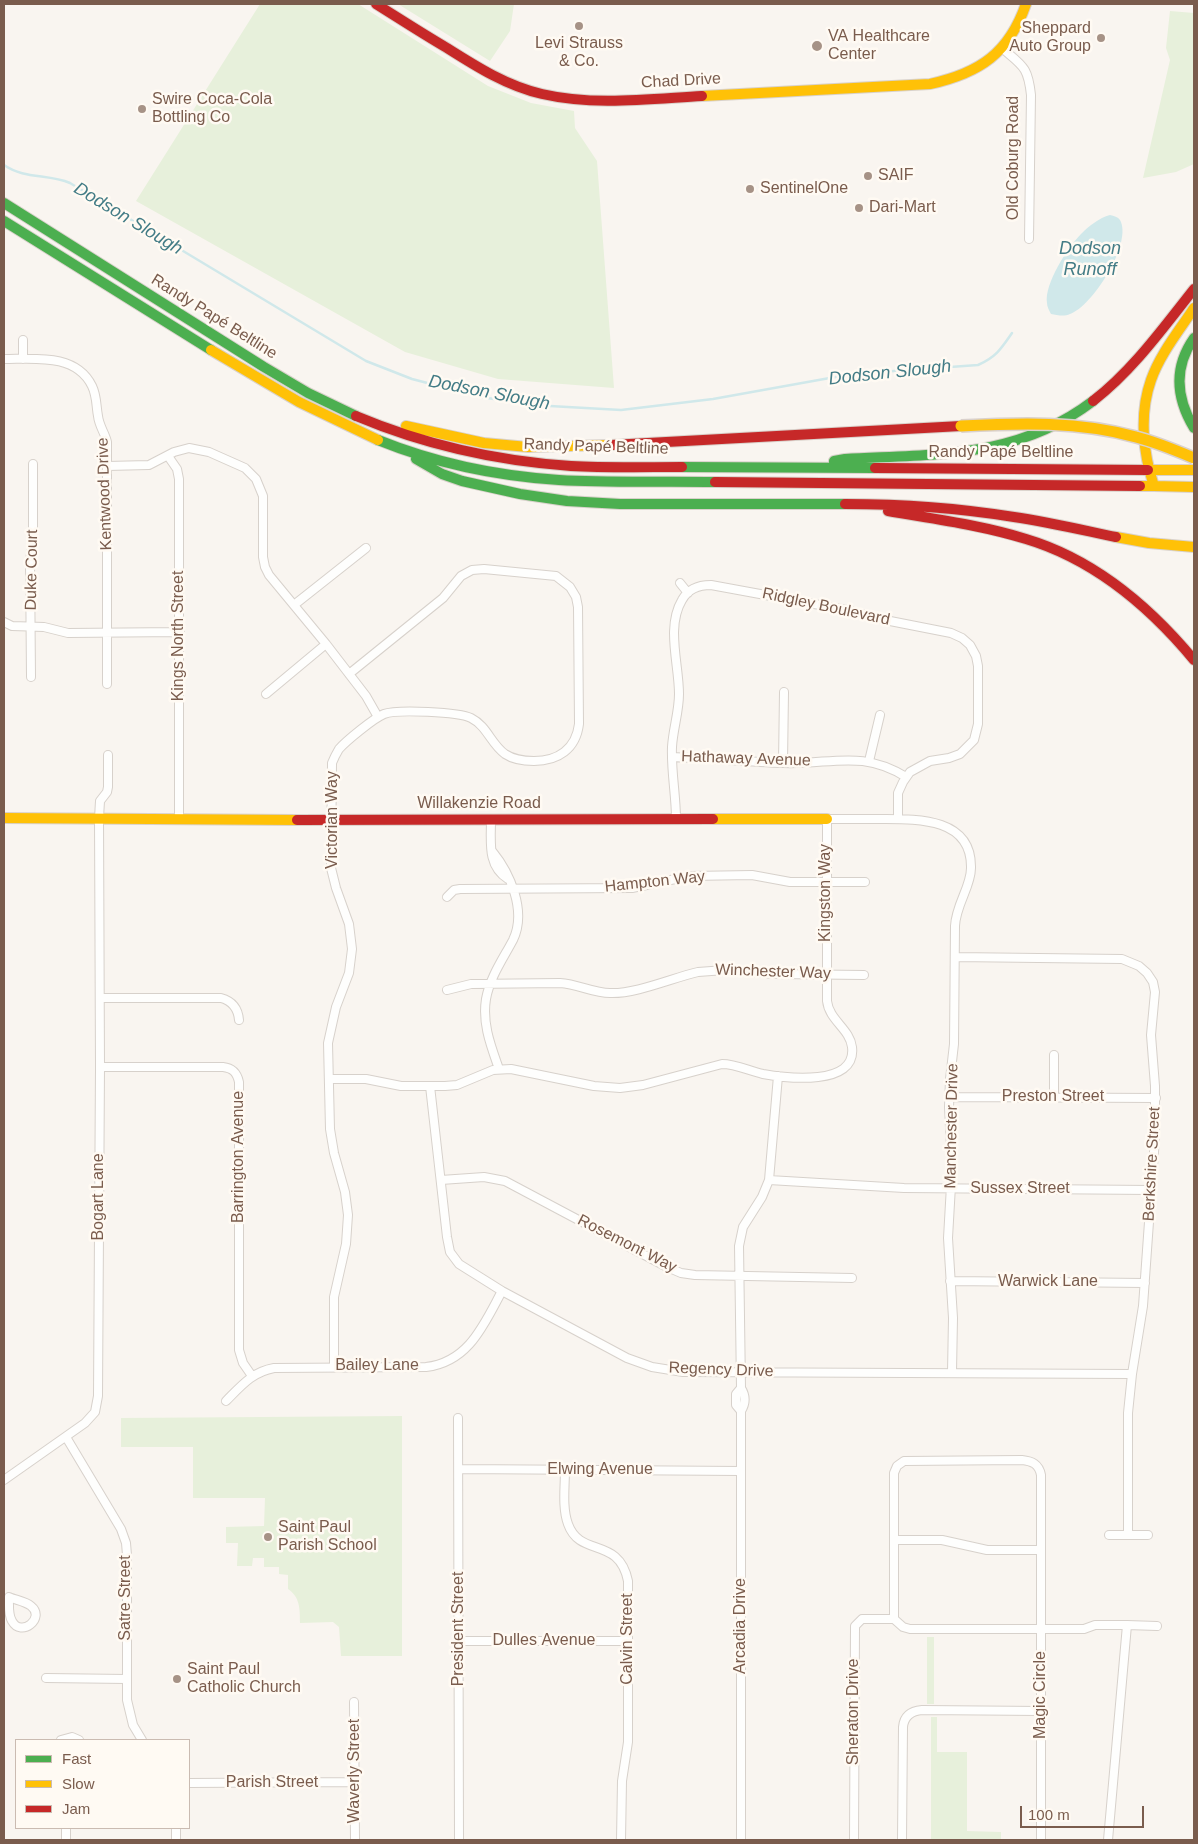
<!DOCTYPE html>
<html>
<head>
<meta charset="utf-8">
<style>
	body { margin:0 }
	#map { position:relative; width:1198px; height:1844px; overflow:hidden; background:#f9f5f0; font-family:Arial,sans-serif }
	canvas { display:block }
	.frame { position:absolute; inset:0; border:5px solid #7a5c4d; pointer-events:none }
	.legend { position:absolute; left:15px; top:1739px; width:175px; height:90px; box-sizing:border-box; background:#fffaf3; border:1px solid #cabbb1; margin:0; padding:6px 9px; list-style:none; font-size:15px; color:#7a5c4d }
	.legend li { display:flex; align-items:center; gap:10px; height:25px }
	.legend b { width:25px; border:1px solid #cabbb1 }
	.scale { position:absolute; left:1020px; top:1806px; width:124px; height:22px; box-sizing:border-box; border:2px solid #7a5c4d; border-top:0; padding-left:6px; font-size:15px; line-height:18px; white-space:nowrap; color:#7a5c4d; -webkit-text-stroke:4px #fffaf3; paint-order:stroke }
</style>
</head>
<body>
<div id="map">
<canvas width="1198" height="1844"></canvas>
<div class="frame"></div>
<ul class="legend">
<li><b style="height:6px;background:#4caf50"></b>Fast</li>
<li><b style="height:6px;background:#ffc107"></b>Slow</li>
<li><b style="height:6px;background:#c62828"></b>Jam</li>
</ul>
<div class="scale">100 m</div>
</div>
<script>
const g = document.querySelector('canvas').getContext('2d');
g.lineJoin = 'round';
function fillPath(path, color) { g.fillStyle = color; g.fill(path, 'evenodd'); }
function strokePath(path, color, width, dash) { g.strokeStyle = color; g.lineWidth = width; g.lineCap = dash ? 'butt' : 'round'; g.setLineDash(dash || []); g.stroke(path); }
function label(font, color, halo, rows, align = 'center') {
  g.font = font + ' Arial,sans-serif'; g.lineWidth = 5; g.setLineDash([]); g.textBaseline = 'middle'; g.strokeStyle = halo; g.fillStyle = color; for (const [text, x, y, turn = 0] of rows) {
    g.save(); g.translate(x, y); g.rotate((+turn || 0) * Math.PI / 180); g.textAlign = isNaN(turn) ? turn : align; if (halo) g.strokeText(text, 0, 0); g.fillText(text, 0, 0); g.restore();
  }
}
const green = new Path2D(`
	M260,4H358L488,86L531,103L574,111L575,128L597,161L614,388L498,379L405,352L136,201Z
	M398,4H514L510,31L490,61Z
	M1170,11L1194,13V164L1176,172L1143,178L1170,60L1166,48Z
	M402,1416V1656H341L339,1627L333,1622L300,1623C300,1609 300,1597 288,1589V1575L279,1574V1567H264V1558H253L252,1566H237L238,1543H226V1527L264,1526L265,1498H193V1447H121V1418Z
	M927,1637H934V1704H927Z
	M931,1717H937V1752H967V1831L1001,1832V1840H931Z`);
const water = new Path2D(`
	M1110,215C1114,216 1118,217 1120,220C1133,243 1092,307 1070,314C1064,317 1057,315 1051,314C1049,310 1047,307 1047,303C1044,284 1068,247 1081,234C1089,226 1099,218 1110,215Z`);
const stream = new Path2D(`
	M4,165C24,179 48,174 70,183L366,361L412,379L481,397L532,405L621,410L713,399L852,374L978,365C996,357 1001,349 1012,333`);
const street = new Path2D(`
	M1003,49C1023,66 1028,67 1031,95L1029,239
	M23,340V359
	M4,359C34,359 76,353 92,386C97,396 96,406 98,416C99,426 105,433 107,442V684
	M168,456L177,469L179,479V820
	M107,466L149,465L174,452L189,448L209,452L245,468L256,479L263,496V557L265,567L269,575L326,644
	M680,583L688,593
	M294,605L366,548
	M4,622L12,626L44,627L68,633L180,632
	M31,677L30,561L33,540V464
	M266,694L326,644L366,696L378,717
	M672,757C709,758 746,762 783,763C831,765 861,749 906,777
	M869,761L880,715
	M783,763L784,692
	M676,819C676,795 671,771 672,747C673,729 679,712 679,694C679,664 666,627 682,600C688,589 699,585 711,585L847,610L885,620L951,633L962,638L970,645L976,656L978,666V724L974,740L960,754L949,758L930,761L910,772L903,782L898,793V819
	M491,820C491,842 487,866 508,879
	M492,851C510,873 527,911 513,940C503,959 490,977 486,999C482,1024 491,1046 499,1069
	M447,897L454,890L460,889L632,888L690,876L752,875L790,882H865
	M955,957L1122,959L1139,966L1147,973L1153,982L1155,992L1151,1035L1155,1086V1138L1143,1306L1132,1374L1128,1413V1535H1109
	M447,990L471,984L560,983C578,984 593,993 610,993C636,994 672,978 698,972L725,970L774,974L864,975
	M100,998H221C232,1001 238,1008 239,1020
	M100,1067H223C233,1068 237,1073 239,1082V1350L243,1363L252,1376
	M329,1079H366L401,1086H445L457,1085L493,1070L511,1069L594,1086L620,1088L643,1085L722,1064C736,1064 749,1071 763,1074C786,1078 857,1087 852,1047C850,1029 829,1020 827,1001V819C844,819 862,819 880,819C916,819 972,817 971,868C971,887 956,904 955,926L954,1044L950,1079L949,1107L952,1168L948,1238L953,1318L952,1372
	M430,1086L447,1237L450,1252L459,1264L502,1291L627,1358L652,1367L683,1372L1132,1374
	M949,1097L1156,1098
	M1054,1097V1055
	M441,1180L484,1177L505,1181L667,1267L681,1273L695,1275L852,1278
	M769,1180L904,1188L1152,1190
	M950,1281L1145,1283
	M334,1366V1297L346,1244L348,1215L345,1192L334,1153L330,1129L328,1043L336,1007L349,973L352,949L349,924L336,888L331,868L332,763C334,758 336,754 339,749C346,741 374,718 384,714C397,709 459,712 471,718C487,726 491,744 505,754C514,760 523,761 534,761C558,761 576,749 579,724L578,607L576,597L570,587L556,576L484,569L472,570L461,576L443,598L349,674
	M741,1388L736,1394V1405L741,1411
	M226,1401C241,1386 252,1372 274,1368L426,1367C469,1362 484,1324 502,1291
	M458,1418L459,1840
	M66,1437L121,1529L126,1543L127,1555V1700L133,1725L142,1740
	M459,1469L741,1471
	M565,1470C565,1486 562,1508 568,1524C580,1558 619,1536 628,1581V1742L622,1781L621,1840
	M4,1480L85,1423L95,1412L98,1396L100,1067L99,818L100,801L107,792L108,787V755
	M1128,1535H1148
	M894,1540H942L987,1550H1041
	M9,1597C15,1600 25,1601 31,1606C46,1618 21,1638 12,1621C8,1615 9,1604 9,1597Z
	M1127,1625L1157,1626
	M459,1641H628
	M46,1678L127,1679
	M354,1702L355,1840
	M61,1740L72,1737L79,1740
	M189,1783L355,1782
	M66,1828V1840
	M176,1828V1840
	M741,1840V1411C746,1403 746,1396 741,1388L739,1246L743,1227L762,1197L769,1180L778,1076
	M854,1840L855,1626L862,1619H894
	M902,1840L903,1727C904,1716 911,1711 922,1710L1041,1711
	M1041,1840V1475C1039,1464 1032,1461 1022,1460L904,1461L897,1466L894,1473V1619L903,1627L910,1629H1084L1095,1625H1127L1108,1840`);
const fast = new Path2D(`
	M4,203L264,367L308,393L356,416
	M4,221L211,350
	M1194,338C1173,368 1176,398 1194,428
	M378,440C435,463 497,476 559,480C610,483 664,481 715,482
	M416,459L442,474L462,481L520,494L567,501L620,504H845
	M834,461L845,459C935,454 1017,459 1093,401
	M682,467L875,468`);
const slow = new Path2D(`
	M702,96L930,84C980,73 1009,53 1026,4
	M211,350L299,402L378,440
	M406,426L484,443L528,447L611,445
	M1148,470H1194
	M1140,486H1154C1143,453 1139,414 1151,380C1160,354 1179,331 1194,308
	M1154,486L1194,487
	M1116,537L1149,543L1194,547
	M4,818L297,820
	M713,819H827`);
const jam = new Path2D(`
	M376,4C400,19 423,34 447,48C477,67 507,86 542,94C594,106 649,99 702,96
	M1093,401C1133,370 1163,328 1194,289
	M356,416C425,445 498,461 571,466C608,468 645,467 682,467
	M611,445L961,426
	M875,468L1148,470
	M715,482L1140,486
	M845,504C902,504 958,508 1014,517C1048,522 1082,530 1116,537
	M888,511C934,519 981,525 1026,539C1093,559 1150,607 1194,660
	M297,820L713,819`);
const slowBridge = new Path2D(`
	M961,426C1020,423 1079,421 1136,437C1156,442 1175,450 1194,458`);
const markers = [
	[579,26,5,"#a69286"],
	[1101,38,5,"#a69286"],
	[817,46,6,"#a69286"],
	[142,109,5,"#a69286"],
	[868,176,5,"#a69286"],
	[750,189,5,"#a69286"],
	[859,208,5,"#a69286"],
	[268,1537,5,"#a69286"],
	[177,1679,5,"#a69286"]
];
const poiNames = [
	["Sheppard",1091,29,"right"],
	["Auto Group",1091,47,"right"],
	["VA Healthcare",828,37],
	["Center",828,55],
	["Levi Strauss",579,44,"center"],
	["& Co.",579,62,"center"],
	["Swire Coca-Cola",152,100],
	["Bottling Co",152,118],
	["SAIF",878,176],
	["SentinelOne",760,189],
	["Dari-Mart",869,208],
	["Saint Paul",278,1528],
	["Parish School",278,1546],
	["Saint Paul",187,1670],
	["Catholic Church",187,1688]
];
const streetNames = [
	["Chad Drive",681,81,-3],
	["Old Coburg Road",1014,158,-90],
	["Randy Papé Beltline",214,317,32],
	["Randy Papé Beltline",596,447,2],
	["Randy Papé Beltline",1001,453],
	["Kentwood Drive",105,494,-92],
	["Duke Court",32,570,-89],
	["Ridgley Boulevard",826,607,12],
	["Kings North Street",179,636,-90],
	["Hathaway Avenue",746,759,2],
	["Willakenzie Road",479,804],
	["Victorian Way",333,820,-90],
	["Hampton Way",655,882,-6],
	["Kingston Way",826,893,-90],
	["Winchester Way",773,972,2],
	["Preston Street",1053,1097],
	["Manchester Drive",952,1126,-89],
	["Barrington Avenue",239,1157,-90],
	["Berkshire Street",1152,1164,-87],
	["Sussex Street",1020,1189],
	["Bogart Lane",99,1197,-90],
	["Rosemont Way",627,1244,27],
	["Warwick Lane",1048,1282],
	["Bailey Lane",377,1366],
	["Regency Drive",721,1370,2],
	["Elwing Avenue",600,1470],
	["Satre Street",126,1598,-90],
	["Arcadia Drive",741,1626,-90],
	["President Street",459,1629,-90],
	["Calvin Street",628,1639,-90],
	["Dulles Avenue",544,1641],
	["Magic Circle",1041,1695,-90],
	["Sheraton Drive",854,1712,-90],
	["Waverly Street",355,1771,-90],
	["Parish Street",272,1783]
];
const waterNames = [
	["Dodson Slough",128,219,31],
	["Dodson",1090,249],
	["Runoff",1090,270],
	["Dodson Slough",890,373,-6],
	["Dodson Slough",489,393,11]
];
fillPath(green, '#e7f0db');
fillPath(water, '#d0e8ea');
strokePath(stream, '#d0e8ea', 2.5);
strokePath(street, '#d7d1cb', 10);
strokePath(fast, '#d9d2cb', 12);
strokePath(slow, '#d9d2cb', 12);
strokePath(jam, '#d9d2cb', 12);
strokePath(street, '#fefefd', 8);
strokePath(fast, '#4caf50', 10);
strokePath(slow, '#ffc107', 10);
strokePath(jam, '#c62828', 10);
strokePath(slowBridge, '#dad1cc', 14, []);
strokePath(slowBridge, '#ffc107', 11);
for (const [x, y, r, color] of markers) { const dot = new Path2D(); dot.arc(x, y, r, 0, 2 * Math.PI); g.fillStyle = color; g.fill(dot); strokePath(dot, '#fffaf3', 2); }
label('16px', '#7a5c4d', '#fffaf3', poiNames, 'left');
label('16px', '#7a5c4d', '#fffaf3', streetNames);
label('italic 18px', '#437c86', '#fffaf3', waterNames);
</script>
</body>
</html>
